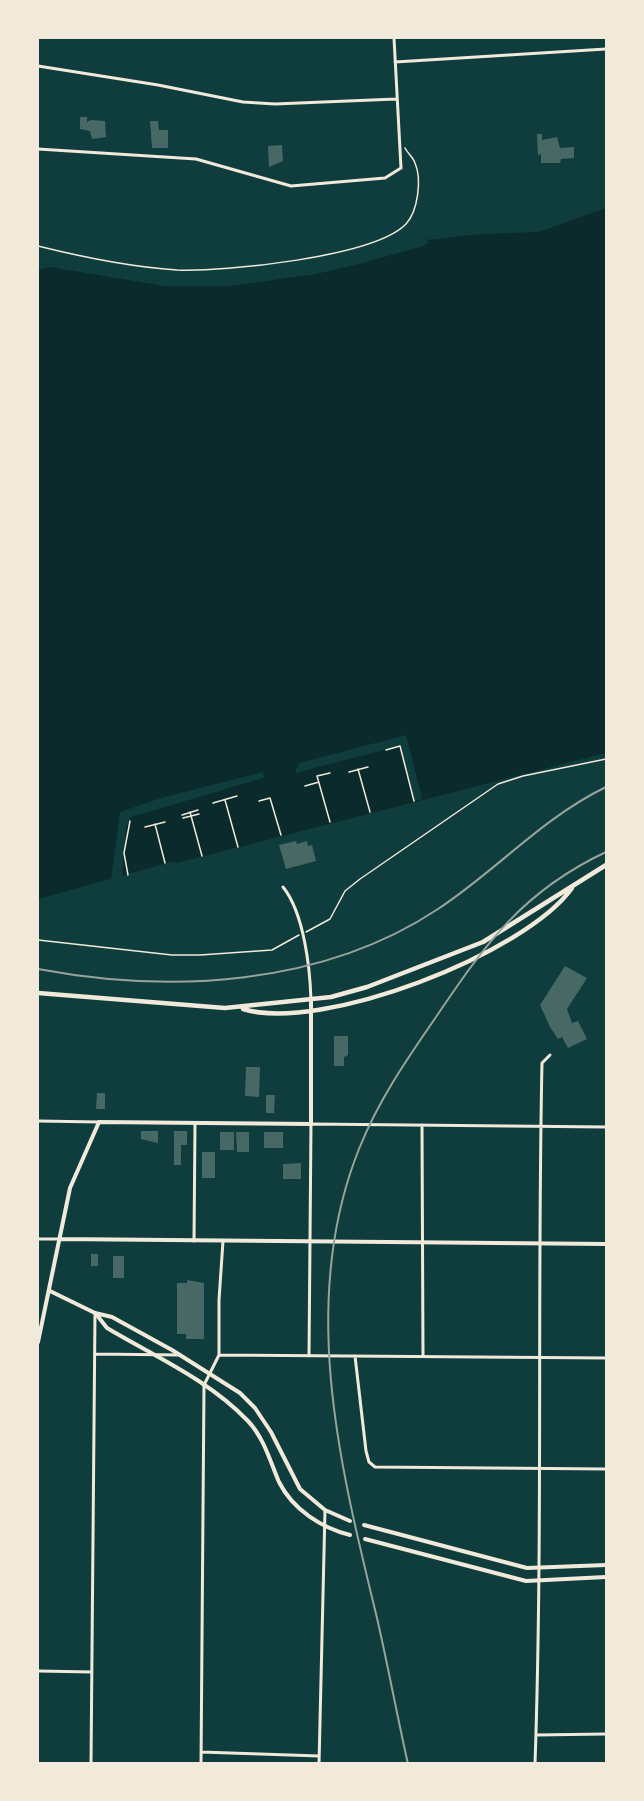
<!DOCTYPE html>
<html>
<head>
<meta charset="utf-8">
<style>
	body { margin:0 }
	#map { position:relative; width:644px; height:1801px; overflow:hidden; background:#0f3d3e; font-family:"PT Sans",sans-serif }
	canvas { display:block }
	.frame { position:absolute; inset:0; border:39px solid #f1e9da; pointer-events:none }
</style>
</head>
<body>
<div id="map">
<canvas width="644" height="1801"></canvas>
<div class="frame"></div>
</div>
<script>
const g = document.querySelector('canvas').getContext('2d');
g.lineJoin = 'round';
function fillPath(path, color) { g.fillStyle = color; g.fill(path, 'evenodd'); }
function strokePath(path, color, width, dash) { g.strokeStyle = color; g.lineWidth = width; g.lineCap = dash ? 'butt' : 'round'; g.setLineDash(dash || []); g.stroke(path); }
const water = new Path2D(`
	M606,208V753L177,863L171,862L38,899V268L54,264L187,284L304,274L426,240L480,234L539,232Z`);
const pier = new Path2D(`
	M426,237L428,243L423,246L363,263L316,274L230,286H165L50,267L38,270V265L57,261L180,280L221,279L303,271Z
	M406,735L422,799L415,801L400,746L295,773L299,763Z
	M263,772L264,778L260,779L131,817L126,827L122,877L111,880L120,812L161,798Z`);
const building = new Path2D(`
	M80,117H87V122L91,120L105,121L106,137L92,139L90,131L80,129Z
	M150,121H158L159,130H168V148H152Z
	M537,134H542V140L557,137L560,148L574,147V158L561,159L560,163H541V154L538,155Z
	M282,145L283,161L269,167L268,146Z
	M296,841L297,844L307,841L308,846L312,845L316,861L286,869L279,845Z
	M565,966L587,978L567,1009L572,1023L578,1021L587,1039L568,1048L562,1037L558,1039L550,1027L540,1005Z
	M334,1036H348V1055L344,1057V1066H334Z
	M246,1067H260L259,1097L245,1096Z
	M97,1093H105V1109H96Z
	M266,1095H275L274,1113H266Z
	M141,1131H158V1143L141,1139Z
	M174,1131H187V1145H181V1165H174Z
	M220,1132H234V1150H220Z
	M236,1132H249V1152H237Z
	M264,1132H283V1148H264Z
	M202,1152H215V1178H202Z
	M301,1163V1179H283V1164Z
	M91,1254H98V1266H91Z
	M113,1256H124V1278H113Z
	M187,1280L204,1283V1339H186V1334H177V1283H187Z`);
const path = new Path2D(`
	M38,246C82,257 131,267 177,270C224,272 374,257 406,224C418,211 422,179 415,163C413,157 408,154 405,148
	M386,750L400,746L414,801
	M358,769L370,812
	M349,772L368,767
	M330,773L317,776L330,822
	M305,786L319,782
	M225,800L238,847
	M259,801L270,798L281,835
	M213,803L237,796
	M190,812L202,856
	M182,815L198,810
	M183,818L199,814
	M155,824L165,863
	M145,827L165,822
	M128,875L124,853L130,821
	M306,932L330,919L345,891L360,879L498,784L523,776L606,759
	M38,940L172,955H200L272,950L299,935`);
const minor = new Path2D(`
	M395,62L606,49
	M38,66L158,85L243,102L275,104L396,99
	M38,149L196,159L291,186L385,178L401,168L394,38
	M283,887C304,913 310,968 311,1000
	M38,1121L99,1122
	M422,1125L423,1356
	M38,1239H59
	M194,1241L195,1123
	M95,1354L180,1355
	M219,1355L606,1358
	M309,1356L311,1124L606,1127
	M355,1356L366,1451L369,1462L375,1467L606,1469
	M38,1671L92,1672
	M536,1735L606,1734
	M201,1752L319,1756
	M91,1764L95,1313
	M201,1764L204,1385L219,1355V1300L223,1241
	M319,1764L325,1510
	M535,1764C543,1530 537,1297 542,1063L550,1055`);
const tertiary = new Path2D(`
	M59,1239L606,1244
	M50,1291L95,1313L112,1317L172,1350L240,1393L255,1408L271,1432L300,1489L325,1510L350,1521
	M96,1314L107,1328C154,1356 209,1380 248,1421C264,1438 270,1461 279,1482C293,1510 322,1528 350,1535
	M38,1342L70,1188L99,1122L311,1124V1000
	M364,1525L527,1568L606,1565
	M365,1539L526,1581L606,1577`);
const primary = new Path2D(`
	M38,993L225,1008L331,997L367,987L483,942L606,865
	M243,1009C321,1033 525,954 572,888`);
const rail = new Path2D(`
	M38,969C171,994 322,986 438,909C496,871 542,818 606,787
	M408,1764C397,1715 388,1666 377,1618C340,1466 298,1301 359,1149C378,1101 407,1059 436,1017C486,943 523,891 606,852`);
fillPath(water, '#0a2a2b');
fillPath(pier, '#0f3d3e');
fillPath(building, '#486865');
strokePath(path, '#f1e9da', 1.5);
strokePath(minor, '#f1e9da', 3);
strokePath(tertiary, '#f1e9da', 4);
strokePath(primary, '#f1e9da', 4.5);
strokePath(rail, '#97a49c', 2);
</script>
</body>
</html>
